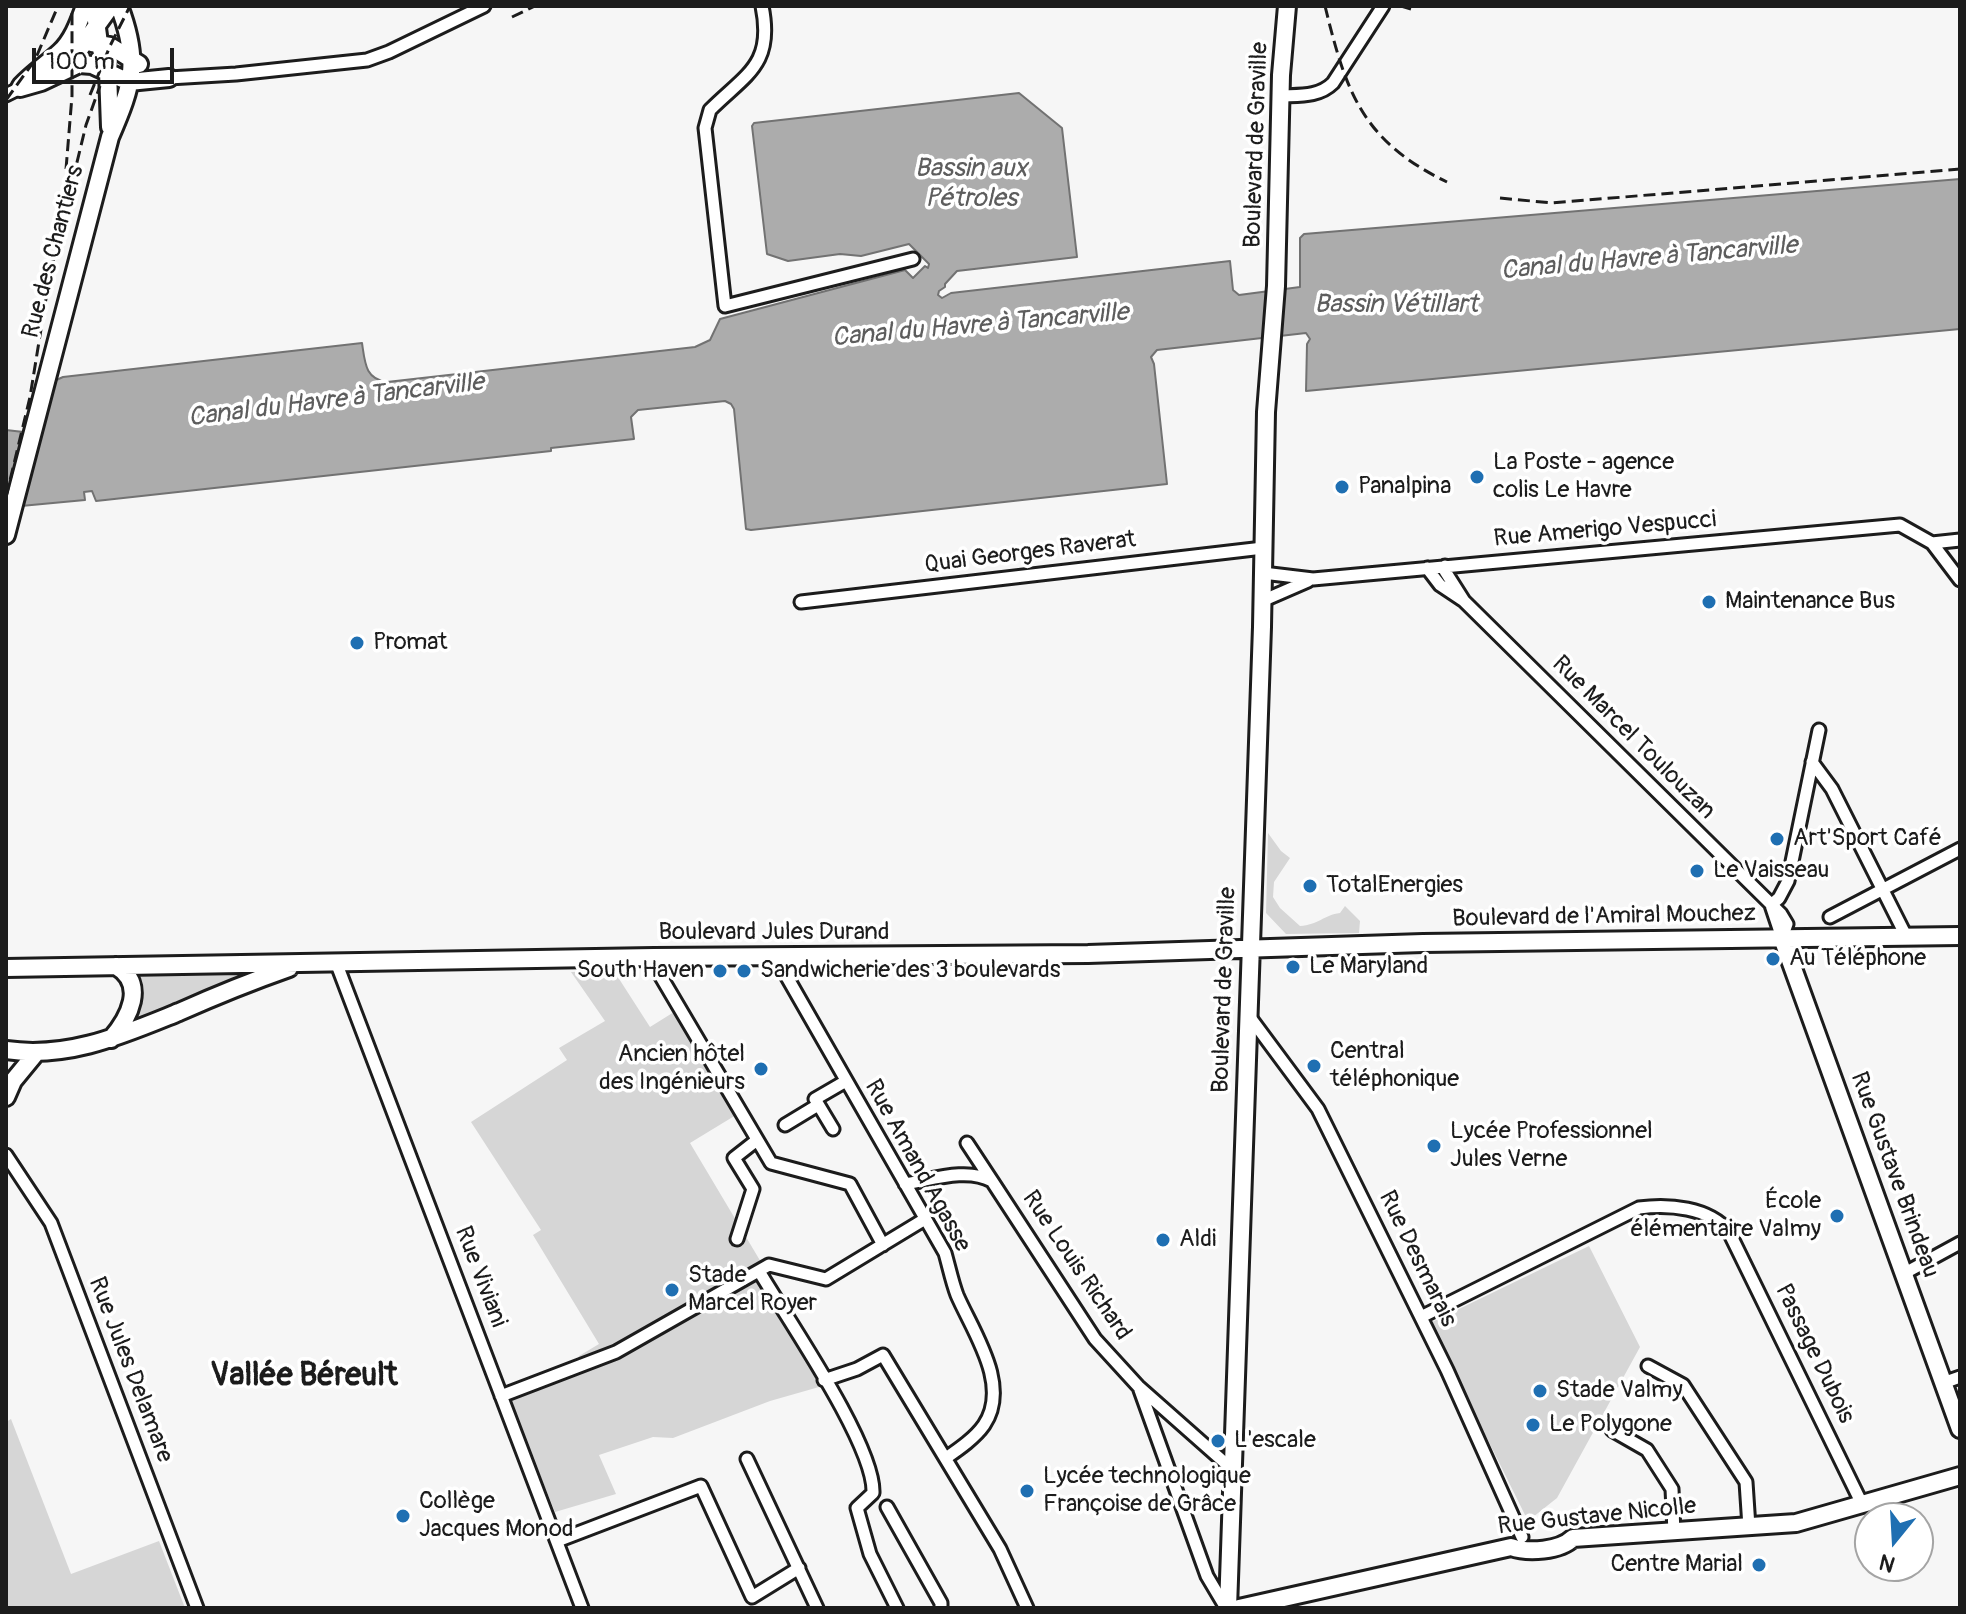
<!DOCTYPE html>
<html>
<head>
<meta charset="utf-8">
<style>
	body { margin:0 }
	#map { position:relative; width:1966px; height:1614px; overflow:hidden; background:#f6f6f6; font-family:Pangolin,sans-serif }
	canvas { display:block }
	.frame { position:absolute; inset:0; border:8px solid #1c1c1c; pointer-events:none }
	.north { position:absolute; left:1854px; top:1502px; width:80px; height:80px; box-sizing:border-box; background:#fff; border:2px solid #a4a4a4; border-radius:50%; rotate:198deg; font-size:22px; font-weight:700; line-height:32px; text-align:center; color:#1c1c1c }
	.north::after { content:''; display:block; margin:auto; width:28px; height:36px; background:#1f6fb2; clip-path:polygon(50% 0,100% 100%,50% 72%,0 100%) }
	.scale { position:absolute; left:32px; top:48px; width:142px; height:36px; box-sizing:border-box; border:4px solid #1c1c1c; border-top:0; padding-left:10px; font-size:24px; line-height:28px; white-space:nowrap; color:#1c1c1c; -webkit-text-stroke:6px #fff; paint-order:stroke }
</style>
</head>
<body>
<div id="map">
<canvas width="1966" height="1614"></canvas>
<div class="frame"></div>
<div class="north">N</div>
<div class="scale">100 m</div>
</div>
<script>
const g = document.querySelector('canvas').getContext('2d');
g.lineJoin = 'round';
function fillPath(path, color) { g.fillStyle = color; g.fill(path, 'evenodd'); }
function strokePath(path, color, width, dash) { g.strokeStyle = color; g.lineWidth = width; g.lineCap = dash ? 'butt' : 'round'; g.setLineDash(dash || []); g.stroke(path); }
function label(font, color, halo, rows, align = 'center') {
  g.font = font + ' Pangolin,sans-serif'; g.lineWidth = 7; g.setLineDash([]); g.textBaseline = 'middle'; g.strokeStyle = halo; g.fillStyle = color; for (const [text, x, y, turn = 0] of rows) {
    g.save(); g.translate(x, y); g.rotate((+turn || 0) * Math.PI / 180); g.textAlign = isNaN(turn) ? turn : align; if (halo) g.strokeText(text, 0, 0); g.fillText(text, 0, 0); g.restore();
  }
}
const green = new Path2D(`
	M1268,833L1281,851L1290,858L1274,882L1273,897L1280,908L1300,926C1318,925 1324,915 1340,913L1345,906L1360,921L1359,933L1286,934L1266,913Z
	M122,967L246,972L244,977L139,1021C134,998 148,987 122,967Z
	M614,971L650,1027L674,1012L736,1115L690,1143L833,1383L770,1401L673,1438L653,1437L599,1455L616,1494L555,1512L504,1386L575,1365L579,1356L599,1344L533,1235L541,1230L471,1122L567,1060L559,1048L605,1021L571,972Z
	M1589,1246L1640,1347L1557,1498L1528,1521L1430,1323Z
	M11,1419L71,1574L159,1541L185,1608H6V1422Z`);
const water = new Path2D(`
	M1019,93L1062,128L1077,257L957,271L945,284V287L939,291L938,295L942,298L951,293L1230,261L1233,290L1239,295L1300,287V238L1304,234L1960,179V329L1306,391L1307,344L1310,339L1306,333L1157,350L1151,357L1154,364L1167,484L751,530L746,529L734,409L731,404L725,401L638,410L631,417L634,439L551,448V451L96,501L92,491L84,492L85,500L21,506L27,484H6V430L41,434L52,382L63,377L362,343C365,363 365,379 387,382L695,347L710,340L720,319L905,270L913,278L925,266L928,268L929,264L909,244L861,256L840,254L788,261L767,254L752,126L754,123Z`);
const street = new Path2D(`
	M762,6C774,65 746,74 710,110L705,128L725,306L913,259
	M169,78L236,74L367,60L389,52L484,6
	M6,95L20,88
	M1281,96C1299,95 1319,97 1333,83L1383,6
	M1932,543L1960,540
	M1445,566V571L1464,601
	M1427,568L1440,585L1464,601L1781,914L1787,924L1782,938
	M1263,573L1313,579L1900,525L1932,543L1960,580
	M1262,601L1308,581
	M801,602L1263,548
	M1812,762L1832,789L1906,936
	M1771,905L1779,898L1788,881L1819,730
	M1771,905L1782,938
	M1830,917L1960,849
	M775,956L945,1253C949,1267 952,1282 957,1295C973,1332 1011,1385 984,1425C975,1438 959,1449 946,1458
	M654,957L657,970L771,1163L850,1184L883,1245
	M336,962L582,1608
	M1249,1016L1318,1109L1447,1370L1522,1537
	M785,1125L818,1105
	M833,1129L815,1099L846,1081
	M967,1143L992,1181
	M6,1155L51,1223L197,1608
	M905,1184C931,1180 967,1167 992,1181L1095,1339L1138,1386L1233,1470
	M737,1239L753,1189L734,1158L757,1140
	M759,1271C786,1317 875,1445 873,1493L857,1508L870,1554L897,1608
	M1905,1273L1960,1243
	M1421,1317L1639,1208C1668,1204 1709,1207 1729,1232L1862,1504
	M1648,1366L1683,1385L1746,1482L1749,1527
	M824,1380L857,1369L883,1355L1000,1549L1027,1608
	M1943,1383L1960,1377
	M1140,1390L1207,1576L1226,1608
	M501,1396L616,1352L769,1265L826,1279L925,1219
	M1612,1430L1647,1450L1672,1489L1674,1532
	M747,1459L817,1608
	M887,1507L941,1603V1608
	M557,1541L701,1486L752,1597L799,1568`);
const secondary = new Path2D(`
	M94,6L99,43L108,72L110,127
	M92,43L110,46L139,64
	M59,64L79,50L111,6
	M21,86C33,73 47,64 60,52C73,40 79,22 85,6
	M20,88L41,82L79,64L92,65L129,82L169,78
	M6,535L110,137C133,84 140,61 119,6
	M1782,938L1960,1429
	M6,968L654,957L1088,954L1423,943L1960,936
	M111,1039C129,1018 147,984 116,966
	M6,1050C69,1059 122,1035 179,1012C215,996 252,981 289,968
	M6,1097L13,1081L36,1053
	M1228,1608L1262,627L1266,412L1276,286L1281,75L1287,6
	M1239,1608L1511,1547C1528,1553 1560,1551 1573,1538L1796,1523L1960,1476`);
const rail = new Path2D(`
	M1325,6C1346,92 1362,141 1447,182
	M1401,6L1411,9
	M512,17L535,6
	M90,95L110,46L130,6
	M6,100L35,60L58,6
	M66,169L72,96V6
	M1500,198L1552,203L1960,169
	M6,497L30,397L50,274L86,125L100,86`);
const markers = [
	[1477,477,8,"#1f6fb2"],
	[1342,487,8,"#1f6fb2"],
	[1709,602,8,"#1f6fb2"],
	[357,643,8,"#1f6fb2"],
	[1777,839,8,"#1f6fb2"],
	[1697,871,8,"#1f6fb2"],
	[1310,886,8,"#1f6fb2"],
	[1773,959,8,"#1f6fb2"],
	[1293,967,8,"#1f6fb2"],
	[720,971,8,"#1f6fb2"],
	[744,971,8,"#1f6fb2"],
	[1314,1066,8,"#1f6fb2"],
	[761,1069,8,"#1f6fb2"],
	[1434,1146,8,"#1f6fb2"],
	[1837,1216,8,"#1f6fb2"],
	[1163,1240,8,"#1f6fb2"],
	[672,1290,8,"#1f6fb2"],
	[1540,1391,8,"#1f6fb2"],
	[1533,1425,8,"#1f6fb2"],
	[1218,1441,8,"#1f6fb2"],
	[1027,1491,8,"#1f6fb2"],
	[403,1516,8,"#1f6fb2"],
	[1759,1565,8,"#1f6fb2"]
];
const streetNames = [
	["Boulevard de Graville",1257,145,-88],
	["Rue des Chantiers",54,252,-75],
	["Rue Amerigo Vespucci",1605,530,-5],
	["Quai Georges Raverat",1030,553,-7],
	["Rue Marcel Toulouzan",1633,738,45],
	["Boulevard de l'Amiral Mouchez",1604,917,-1],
	["Boulevard Jules Durand",774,933],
	["Boulevard de Graville",1225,990,-88],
	["Rue Amand Agasse",917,1166,61],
	["Rue Gustave Brindeau",1894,1175,70],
	["Rue Desmarais",1417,1259,64],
	["Rue Louis Richard",1076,1266,56],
	["Rue Viviani",480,1277,69],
	["Passage Dubois",1814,1354,64],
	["Rue Jules Delamare",130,1370,69],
	["Rue Gustave Nicolle",1597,1517,-6]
];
const poiNames = [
	["La Poste - agence",1493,463],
	["colis Le Havre",1493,491],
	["Panalpina",1358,487],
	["Maintenance Bus",1725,602],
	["Promat",373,643],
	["Art'Sport Café",1793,839],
	["Le Vaisseau",1713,871],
	["TotalEnergies",1326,886],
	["Au Téléphone",1789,959],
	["Le Maryland",1309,967],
	["South Haven",704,971,"right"],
	["Sandwicherie des 3 boulevards",760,971],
	["Central",1330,1052],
	["téléphonique",1330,1080],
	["Ancien hôtel",745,1055,"right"],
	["des Ingénieurs",745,1083,"right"],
	["Lycée Professionnel",1450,1132],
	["Jules Verne",1450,1160],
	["École",1821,1202,"right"],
	["élémentaire Valmy",1821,1230,"right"],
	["Aldi",1179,1240],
	["Stade",688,1276],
	["Marcel Royer",688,1304],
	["Stade Valmy",1556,1391],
	["Le Polygone",1549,1425],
	["L'escale",1234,1441],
	["Lycée technologique",1043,1477],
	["Françoise de Grâce",1043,1505],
	["Collège",419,1502],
	["Jacques Monod",419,1530],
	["Centre Marial",1743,1565,"right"]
];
const waterNames = [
	["Bassin aux",971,169],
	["Pétroles",971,199],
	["Canal du Havre à Tancarville",1649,259,-5],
	["Bassin Vétillart",1396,305],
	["Canal du Havre à Tancarville",980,326,-5],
	["Canal du Havre à Tancarville",336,401,-7]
];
const districtNames = [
	["Vallée Béreult",304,1377]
];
fillPath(green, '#d6d6d6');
fillPath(water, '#acacac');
strokePath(water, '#727272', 2);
strokePath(street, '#1c1c1c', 17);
strokePath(secondary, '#1c1c1c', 22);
strokePath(street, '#fff', 11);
strokePath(secondary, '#fff', 16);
strokePath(rail, '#1c1c1c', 3, [12, 6]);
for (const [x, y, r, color] of markers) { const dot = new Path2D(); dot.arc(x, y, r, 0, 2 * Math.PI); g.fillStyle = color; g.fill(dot); strokePath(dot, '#fff', 3); }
label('24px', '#1c1c1c', '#fff', streetNames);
label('24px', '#1c1c1c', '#fff', poiNames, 'left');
label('italic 26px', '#5d5d5d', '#fff', waterNames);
label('bold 32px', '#1c1c1c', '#fff', districtNames);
</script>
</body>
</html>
